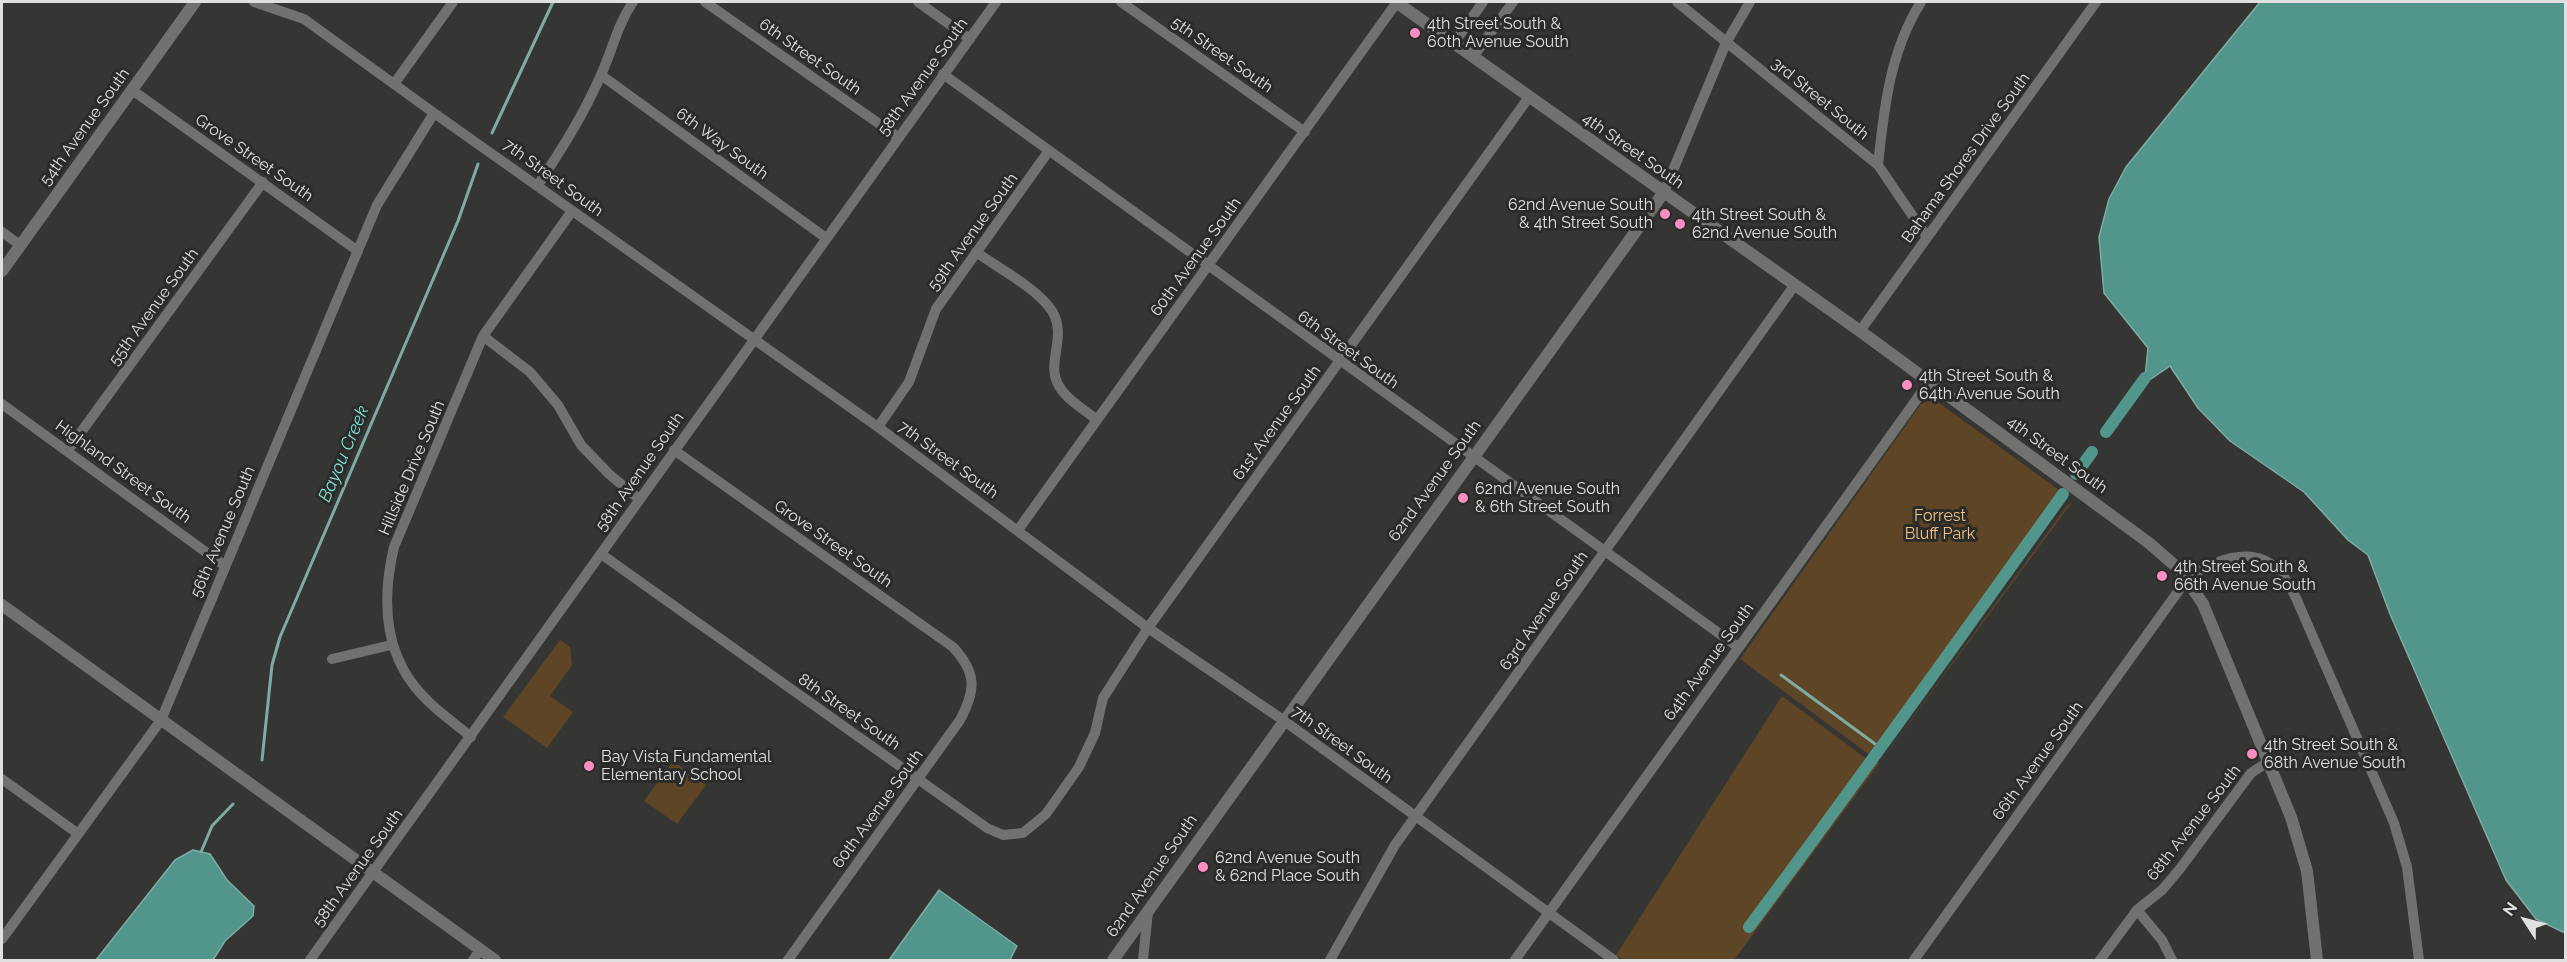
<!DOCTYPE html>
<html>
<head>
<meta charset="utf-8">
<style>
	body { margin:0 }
	#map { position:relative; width:2567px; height:962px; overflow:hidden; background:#353634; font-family:Raleway,sans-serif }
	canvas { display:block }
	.frame { position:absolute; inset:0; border:3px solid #dfe0df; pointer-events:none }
	.north { position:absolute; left:2495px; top:890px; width:60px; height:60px; -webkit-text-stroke:4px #2b2c2a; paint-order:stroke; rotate:306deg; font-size:16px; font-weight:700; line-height:24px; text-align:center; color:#dfe0df }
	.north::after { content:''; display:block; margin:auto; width:21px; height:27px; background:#dfe0df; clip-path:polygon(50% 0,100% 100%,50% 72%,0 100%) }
</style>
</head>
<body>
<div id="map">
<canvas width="2567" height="962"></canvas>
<div class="frame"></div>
<div class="north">N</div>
</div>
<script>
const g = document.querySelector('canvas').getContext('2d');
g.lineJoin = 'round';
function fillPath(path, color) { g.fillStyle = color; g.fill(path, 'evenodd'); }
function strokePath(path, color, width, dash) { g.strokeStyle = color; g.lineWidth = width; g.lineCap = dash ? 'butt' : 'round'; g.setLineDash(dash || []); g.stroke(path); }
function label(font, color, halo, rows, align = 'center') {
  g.font = font + ' Raleway,sans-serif'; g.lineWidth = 6; g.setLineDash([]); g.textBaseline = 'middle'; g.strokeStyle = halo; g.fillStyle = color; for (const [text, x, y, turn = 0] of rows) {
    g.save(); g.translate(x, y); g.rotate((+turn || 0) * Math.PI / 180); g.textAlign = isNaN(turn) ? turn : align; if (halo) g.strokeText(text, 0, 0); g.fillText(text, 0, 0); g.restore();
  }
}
const green = new Path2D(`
	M1929,400L1939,403L2059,490L2064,500L1875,759L1740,659L1921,404Z
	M2069,503L2070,505L1734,960H1624L1616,955L1782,696L1872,763L1880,762Z
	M560,640L570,647L572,665L550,696L573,712L547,748L503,717Z
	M673,761L706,785L677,824L644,801Z`);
const water = new Path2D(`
	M2260,2H2565L2566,931L2563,932L2536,919L2506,880L2390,614L2368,555L2348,540L2304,492L2230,441L2198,408L2170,366L2148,381L2145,378L2148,348L2104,293L2099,237L2109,199L2126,167Z
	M193,850L210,854L227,880L254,906L253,916L225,941L213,960H96L175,860Z
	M939,890L1017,946L1010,960H889Z`);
const stream = new Path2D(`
	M492,133L553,2
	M1781,675L1882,749
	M262,760L272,665L280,637L458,221L478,164
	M201,852L212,826L233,804`);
const canal = new Path2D(`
	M2106,432L2145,378
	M2076,474L2092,452
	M1749,927C1856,784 1959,639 2063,494`);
const minor = new Path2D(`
	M254,2L304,19L434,113L878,427L1148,628L1283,720L1614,960
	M705,2L898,137
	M918,2L970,39
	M1121,2L1305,132
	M1677,2L1878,165L1927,237
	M1454,43L1483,2
	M1473,57L1513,2
	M943,74L1738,647
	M601,75L826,238
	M394,84L453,2
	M132,90L358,251
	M1878,165C1884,108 1890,51 1921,2
	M538,185C561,150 583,116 600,77C612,52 617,25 633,2
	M1664,192L1726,43L1750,2
	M2,232L20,245
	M976,252C998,268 1037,288 1052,311C1068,337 1045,363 1059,386C1067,400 1085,410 1097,420
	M1860,331L2096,2
	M483,336L530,372L558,405L581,445L609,474L639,499
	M2,404L225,566
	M878,427L909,382L936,309L1048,152
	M68,450L263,182
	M674,450L953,647C977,673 976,690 960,720L788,960
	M1018,530L1397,2
	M601,554L987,828L1003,835L1023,833L1046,814L1079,767L1095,733L1103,698L1148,628L1529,97
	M332,659L391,645
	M471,737C457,725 441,714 428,701C384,660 381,602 394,547L483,336L572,211
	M2,779L77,833
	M2137,910L2162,940L2172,960
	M2,939L161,720L377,205L434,113
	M310,960L996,2
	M473,960L480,950
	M1143,960L1148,911
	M1330,960L1395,845L1794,286
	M1515,960L1929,382
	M1914,960L2187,579C2212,562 2251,543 2278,570C2286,577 2291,589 2296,598L2394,823L2407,867L2419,960
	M2100,960L2137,910L2162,890L2179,870L2251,773L2268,762`);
const tertiary = new Path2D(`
	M1396,2L1860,331L2149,543L2180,570L2203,604L2291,817L2307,871L2317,960
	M2,271L195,2
	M2,605L495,960
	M1113,960L1664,192`);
const markers = [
	[1415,33,6,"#fc8fc1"],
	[1665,214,6,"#fc8fc1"],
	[1680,224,6,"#fc8fc1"],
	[1907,385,6,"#fc8fc1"],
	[1463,498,6,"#fc8fc1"],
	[2162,576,6,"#fc8fc1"],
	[2252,754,6,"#fc8fc1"],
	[589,766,6,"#fc8fc1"],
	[1203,867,6,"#fc8fc1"]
];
const poiNames = [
	["4th Street South &",1427,24],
	["60th Avenue South",1427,42],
	["62nd Avenue South",1653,205,"right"],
	["& 4th Street South",1653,223,"right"],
	["4th Street South &",1692,215],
	["62nd Avenue South",1692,233],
	["4th Street South &",1919,376],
	["64th Avenue South",1919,394],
	["62nd Avenue South",1475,489],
	["& 6th Street South",1475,507],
	["4th Street South &",2174,567],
	["66th Avenue South",2174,585],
	["4th Street South &",2264,745],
	["68th Avenue South",2264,763],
	["Bay Vista Fundamental",601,757],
	["Elementary School",601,775],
	["62nd Avenue South",1215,858],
	["& 62nd Place South",1215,876]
];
const streetNames = [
	["5th Street South",1222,55,35],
	["6th Street South",810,57,35],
	["58th Avenue South",923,77,-54],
	["3rd Street South",1820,99,39],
	["54th Avenue South",85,127,-54],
	["6th Way South",722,144,36],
	["4th Street South",1633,151,35],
	["Grove Street South",254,158,35],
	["Bahama Shores Drive South",1966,158,-54],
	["7th Street South",553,178,36],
	["59th Avenue South",973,232,-54],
	["60th Avenue South",1196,257,-54],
	["55th Avenue South",154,307,-54],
	["6th Street South",1348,350,36],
	["61st Avenue South",1277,423,-54],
	["4th Street South",2057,455,36],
	["7th Street South",948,460,36],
	["Hillside Drive South",412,468,-67],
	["Highland Street South",123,472,36],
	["58th Avenue South",640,472,-55],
	["62nd Avenue South",1435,481,-54],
	["56th Avenue South",223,532,-67],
	["Grove Street South",833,544,35],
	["63rd Avenue South",1544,611,-55],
	["64th Avenue South",1709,662,-54],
	["8th Street South",849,712,35],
	["7th Street South",1342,745,36],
	["66th Avenue South",2038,761,-54],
	["60th Avenue South",878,809,-54],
	["68th Avenue South",2194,823,-52],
	["58th Avenue South",358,868,-54],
	["62nd Avenue South",1152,876,-55]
];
const parkNames = [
	["Forrest",1940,516],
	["Bluff Park",1940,534]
];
const waterNames = [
	["Bayou Creek",344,454,-67]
];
fillPath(green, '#5e4525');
fillPath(water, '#52968b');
strokePath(water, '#7caca4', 1.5);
strokePath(stream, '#7caca4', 3);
strokePath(canal, '#52968b', 12);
strokePath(minor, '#71726f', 10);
strokePath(tertiary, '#71726f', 12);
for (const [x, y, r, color] of markers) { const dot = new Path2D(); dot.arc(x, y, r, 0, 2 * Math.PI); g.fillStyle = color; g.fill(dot); strokePath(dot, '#2b2c2a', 2); }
label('16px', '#dfe0df', '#2b2c2a', poiNames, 'left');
label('16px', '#dfe0df', '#2b2c2a', streetNames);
label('16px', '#f4c17f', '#2b2c2a', parkNames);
label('italic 18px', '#7ce5d3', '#2b2c2a', waterNames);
</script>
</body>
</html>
